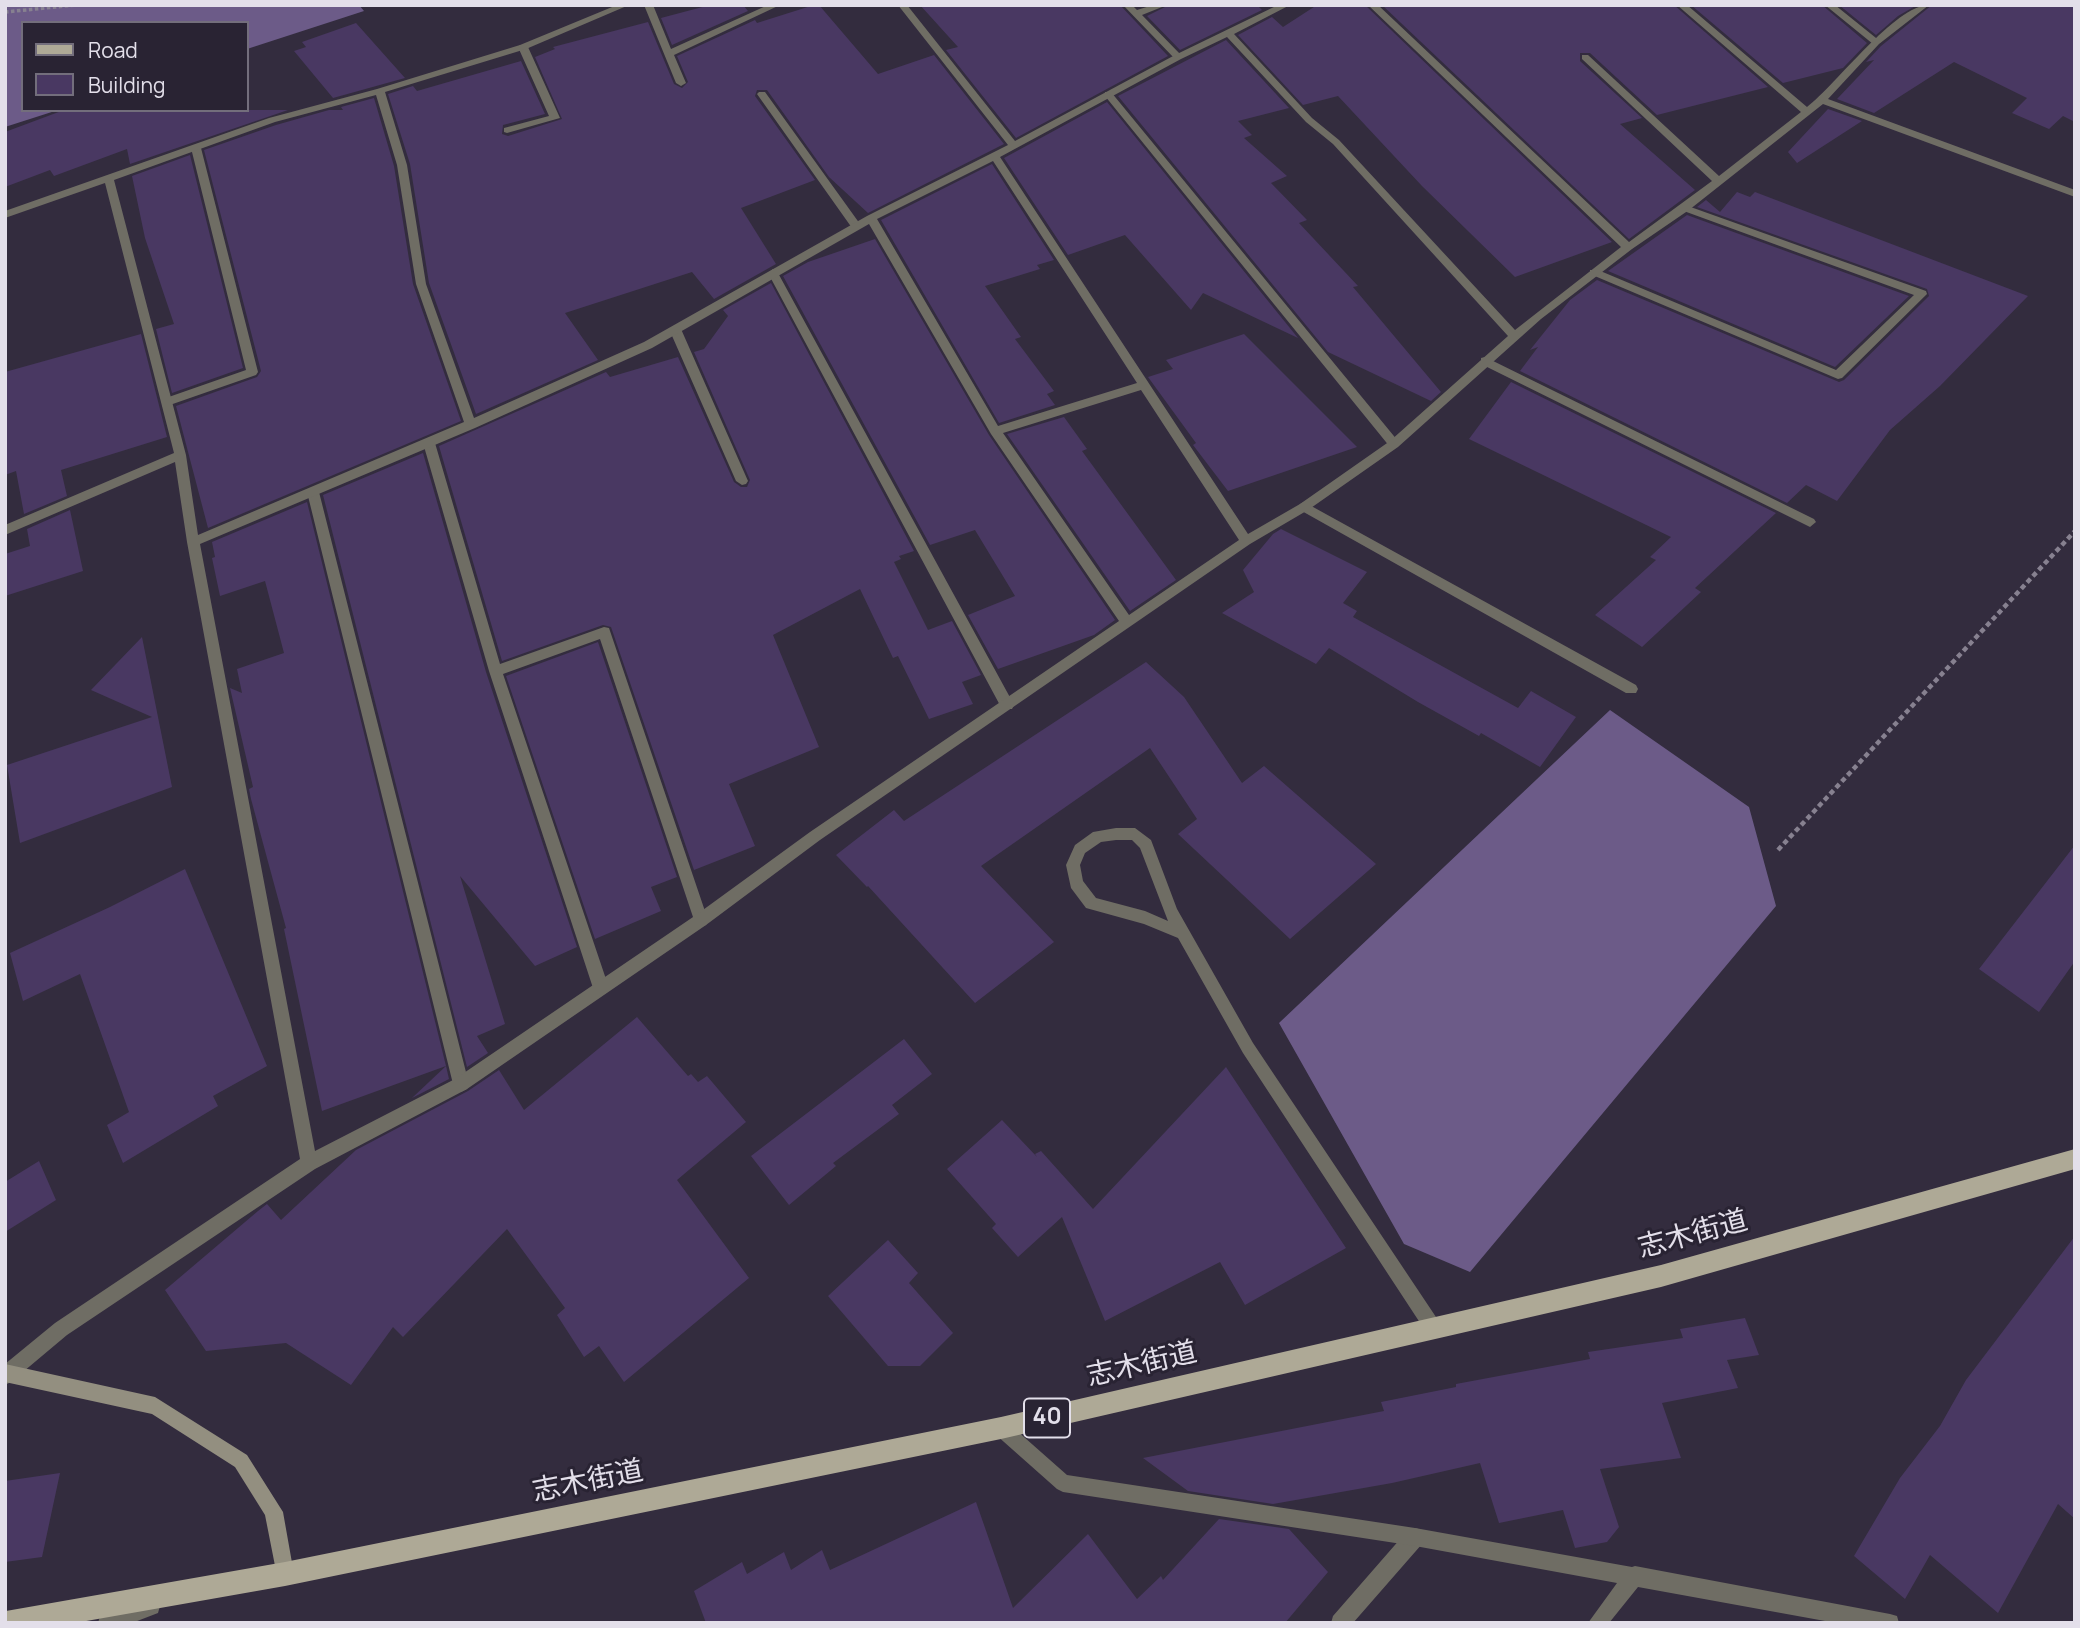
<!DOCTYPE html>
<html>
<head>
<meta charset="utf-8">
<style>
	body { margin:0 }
	#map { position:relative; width:2080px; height:1628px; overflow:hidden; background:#332c3e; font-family:Manrope,sans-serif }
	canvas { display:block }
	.frame { position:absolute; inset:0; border:7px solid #e3dfea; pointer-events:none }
	.legend { position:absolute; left:21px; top:21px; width:228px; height:91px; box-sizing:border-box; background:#292333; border:2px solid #736e7c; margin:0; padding:9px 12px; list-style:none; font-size:21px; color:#e3dfea }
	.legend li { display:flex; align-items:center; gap:14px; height:35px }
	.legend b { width:35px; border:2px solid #736e7c }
</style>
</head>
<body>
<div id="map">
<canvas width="2080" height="1628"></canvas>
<div class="frame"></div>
<ul class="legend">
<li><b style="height:9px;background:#aea996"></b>Road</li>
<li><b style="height:19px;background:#493862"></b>Building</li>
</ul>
</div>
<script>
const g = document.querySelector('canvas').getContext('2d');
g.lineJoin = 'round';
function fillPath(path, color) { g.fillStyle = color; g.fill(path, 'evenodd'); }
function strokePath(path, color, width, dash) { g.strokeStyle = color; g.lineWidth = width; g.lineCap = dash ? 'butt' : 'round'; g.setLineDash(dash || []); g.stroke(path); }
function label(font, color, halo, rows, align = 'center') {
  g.font = font + ' Manrope,"Noto Sans JP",sans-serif'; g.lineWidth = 6; g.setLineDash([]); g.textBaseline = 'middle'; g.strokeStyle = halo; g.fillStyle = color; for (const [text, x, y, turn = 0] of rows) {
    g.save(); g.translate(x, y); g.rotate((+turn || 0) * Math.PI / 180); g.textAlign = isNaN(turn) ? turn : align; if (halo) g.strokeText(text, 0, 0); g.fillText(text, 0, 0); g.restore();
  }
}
const forest = new Path2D(`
	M5,5H359L364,11L247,49V23H23V110H58L5,127Z
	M1610,710L1749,807L1776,906L1470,1272L1404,1244L1279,1023Z`);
const building = new Path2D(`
	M710,5H743L748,11L672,45L661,18Z
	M814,5H819L878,74L934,55L1004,144L868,213L829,177L767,90H757L755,96L815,180L741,208L776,264L714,299L692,272L565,313L598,360L476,414L429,283L410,164L388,94L413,86L417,91L521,61L545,114L503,125L502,134L508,136L562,119L535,57L555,49L553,47L648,22L674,84L682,88L688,82L677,56L755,20L757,23Z
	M920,5H1120L1168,56L1016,138L946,50L958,47Z
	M1169,5H1257L1262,10L1180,50L1147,16Z
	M1317,5H1365L1612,242L1515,277L1422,186L1338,96L1303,105L1238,35L1272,17L1283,27Z
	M1382,5H1674L1768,87L1657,115L1590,53H1580V61L1642,118L1620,124L1695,190L1629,239Z
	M1691,5H1822L1867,43L1843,68L1783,83Z
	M1839,5H1917L1898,16L1876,35Z
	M1932,5H2075V122L2063,116L2049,129L2012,113L2027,98L1954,62L1874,113L1837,99L1874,60L1866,62L1881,46Z
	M356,23L405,78L333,98L294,51L306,47L302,42Z
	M1226,40L1289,108L1238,121L1252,135L1244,138L1287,176L1271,183L1307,220L1299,223L1358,286L1353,287L1441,392L1431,401L1328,352L1118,96Z
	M374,98L394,166L413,284L461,421L208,528L176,406L257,377L261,371L204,150L276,125L329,110H343L341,107Z
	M1107,102L1298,338L1203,293L1191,310L1125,235L1068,255L1004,158Z
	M1828,109L1862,121L1797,163L1788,152Z
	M64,110H288L130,164L127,149L54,176L50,170L5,187V132Z
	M190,155L243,368L172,393L156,329L174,324L145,238L132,176Z
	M992,164L1054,260L1037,265L1040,269L985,286L1021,337L1015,339L1054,391L1047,394L1055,405L999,423L881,220Z
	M1737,192L1750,197L1755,192L2028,296L1940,386L1890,430L1837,501L1806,485L1787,503L1520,371L1538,347L1530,350L1570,300L1597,280L1839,382L1844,380L1929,296L1927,289L1697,207L1706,200L1720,212Z
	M1687,215L1909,296L1835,367L1608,271Z
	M875,239L989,435L1115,620L1094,635L998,669L968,615L1015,596L975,530L930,545L783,276L808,262Z
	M771,283L914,551L899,556L901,559L894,562L928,630L952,621L981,675L962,682L973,704L929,719L898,656L893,658L860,589L773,635L819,747L729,784L755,846L694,870L611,627L603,625L502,661L439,446L606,372L610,377L678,357L734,482L741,487H747L750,480L694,352L704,349L728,316L723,310Z
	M141,334L167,437L61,470L67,496L24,514L16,471L5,475V372Z
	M1244,334L1357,447L1228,491L1193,445L1196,443L1148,377L1173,369L1166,360Z
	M1511,382L1776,513L1695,588L1701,592L1642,647L1595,615L1656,560L1650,557L1671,537L1469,439Z
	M1064,417L1087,449L1082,451L1176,580L1130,611L1007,434Z
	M423,453L486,672L577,947L535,966L460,876L505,1024L477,1036L488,1053L467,1067L323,495Z
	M307,502L446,1066L322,1111L284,929L286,928L251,799L249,789L253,787L230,688L242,693L237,669L284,653L265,581L220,596L212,558L215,557L212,542Z
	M70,510L83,571L5,596V554L30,546L27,529Z
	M1281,529L1367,572L1343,603L1357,611L1353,617L1518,708L1531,691L1576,717L1540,767L1481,733L1479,736L1418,702L1329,648L1316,664L1222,613L1254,592L1243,570L1273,534Z
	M142,637L172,787L20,843L7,765L152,717L91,690Z
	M598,642L677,877L651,887L661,911L595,939L506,676Z
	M1146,662L1184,697L1242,783L1264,766L1376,864L1290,939L1178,834L1197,819L1150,748L981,866L1054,942L975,1003L868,886L867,887L836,855L894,810L904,821Z
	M2075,845V961L2039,1012L1979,969Z
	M185,869L267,1066L213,1096L218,1106L123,1163L107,1125L129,1112L80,974L23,1001L10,953L110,907Z
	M637,1017L688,1076L691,1074L698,1082L707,1076L746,1122L677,1180L749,1278L624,1382L599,1346L584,1357L557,1315L565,1308L507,1229L403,1337L393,1327L351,1385L286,1343L206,1351L165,1290L258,1211L267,1204L281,1220L356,1150L468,1091L499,1070L524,1110Z
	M904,1039L932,1074L892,1105L899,1114L833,1163L836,1166L789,1205L751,1156Z
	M446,1066L449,1079L412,1098Z
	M1226,1067L1346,1248L1245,1305L1220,1262L1105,1321L1062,1217L1018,1257L992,1228L996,1224L947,1169L1002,1120L1037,1157L1035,1154L1041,1151L1093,1209Z
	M39,1161L56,1200L5,1232V1182Z
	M2075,1236V1519L2058,1504L1998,1613L1930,1555L1905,1599L1854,1556L1900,1478L1940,1426L1966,1380Z
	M888,1240L918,1273L909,1283L953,1333L920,1366H888L828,1296Z
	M1745,1318L1759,1355L1727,1360L1738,1388L1662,1403L1681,1458L1600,1469L1619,1527L1607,1542L1575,1548L1563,1510L1499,1523L1480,1463L1392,1483L1273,1504L1188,1491L1143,1458L1384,1411L1381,1402L1456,1387V1384L1590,1359L1588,1352L1683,1338L1680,1329Z
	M60,1473L42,1557L5,1562V1481Z
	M976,1502L1013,1608L1088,1534L1137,1599L1161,1576L1163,1580L1219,1519L1289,1529L1328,1572L1285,1623H706L694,1591L742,1562L747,1574L784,1552L791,1570L822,1550L830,1570Z`);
const pathFar1 = new Path2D(`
	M5,12L76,5`);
const path = new Path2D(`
	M1778,850L2075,531`);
const lane = new Path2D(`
	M644,5H653L671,49L768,5H780L674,55L686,83L681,86L676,83Z
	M1123,5H1132L1137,10L1153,5H1167L1142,15L1181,55V59H1175Z
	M1825,5H1835L1881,42L1873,44Z
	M520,45L528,47L560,118L507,133L504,132V128L549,116L518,47Z
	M759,92H765L860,224V228H852L757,94Z
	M1105,92H1111L1398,441V447H1390L1105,96Z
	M196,145L201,148L258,372L256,375L167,406L163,405V399L246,370L191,148Z
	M1685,205L1926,291L1927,294L1842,378L1838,379L1590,274V270H1598L1836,370L1914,295L1681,210V206Z
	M773,269L778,273L1012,701L1014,705L1012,709H1002L768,273Z
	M675,325L681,329L748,481L746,484L742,485L736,481L669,329Z
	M1485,357L1814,519L1816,522L1810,527L1806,525L1481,364V358Z
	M429,439L435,443L500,664L604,627L609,628L708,920L706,925L701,927L696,925L694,920L600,639L503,674L609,988L606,993L601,995L596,993L593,988L489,671L423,443Z
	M313,488L319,492L469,1084L467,1089L461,1092L455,1089L453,1084L307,492Z
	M1304,502L1636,685L1638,689L1636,693H1626L1300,510L1298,507L1300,504Z
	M1116,828H1135L1151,840L1177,909L1253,1043L1440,1323L1443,1329L1440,1335L1434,1338L1428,1335L1243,1053L1178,938L1144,924L1086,908L1071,888L1066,865L1075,845L1093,832ZM1116,840H1132L1140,848L1168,921L1145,911L1096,898L1083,881L1080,865L1085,853L1101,842Z
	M1415,1528L1422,1530L1424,1537L1422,1544L1353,1623H1331L1333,1616L1408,1530Z`);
const street = new Path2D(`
	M617,5H629L526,49L385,92L407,165L426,284L474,418L644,342L867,216L1008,145L898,5H907L1015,141L1175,55L1278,5H1290L1234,34L1312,118L1339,140L1515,330L1621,247L1368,5H1378L1629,242L1712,181L1582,59V55H1588L1719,176L1801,112L1677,5H1687L1807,107C1836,85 1895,5 1929,5L1879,44L1828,99L2075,190V197L1823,104L1689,210L1632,249L1541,319L1398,447L1308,510L1250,544L820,840L706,925L467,1089L315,1169L67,1335L11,1382L5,1385V1364L55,1323L300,1159L187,542L175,462L5,535V525L174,453L105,183L5,218V211L269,118L377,89L520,45ZM1227,37L1306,122L1333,144L1508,336L1390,441L1300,504L1248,534L1000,157L1181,59ZM376,95L397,165L416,284L464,422L198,535L186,455L114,180L275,122ZM993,161L1137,383L998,426L877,219ZM869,224L991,434L1119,621L810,832L696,915L455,1079L315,1151L200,544L475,428L652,348ZM1141,390L1239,540L1129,615L1003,433Z
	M1001,1419L1007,1422L1067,1475L1415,1528L1632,1567L1635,1566L1890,1614L1897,1616L1899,1623H1836L1638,1587L1609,1623H1588L1617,1583L1415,1546L1063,1492L1057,1489L995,1434L992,1428L995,1422Z
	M151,1597L158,1599L160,1606L158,1613L132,1623H98L100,1616Z`);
const secondary = new Path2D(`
	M5,1364L155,1397L247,1455L283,1512L294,1574L292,1581L285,1583L278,1581L265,1515L235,1467L152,1414L5,1382Z`);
const primary = new Path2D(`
	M2075,1149V1169L1661,1287L1001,1439L285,1586L75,1623H5L6,1611L285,1562L1001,1417L1661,1265Z`);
const shields = [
	[1047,1418,46]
];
const shieldNames = [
	["40",1047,1418]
];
const nearStreetnames = [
	["志木街道",1693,1235,-15],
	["志木街道",1142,1365,-13],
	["志木街道",588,1482,-11]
];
fillPath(forest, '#6c5b88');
fillPath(building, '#493862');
strokePath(pathFar1, '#878190', 3.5, [3.5, 2.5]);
strokePath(path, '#878190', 4.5, [5, 3.5]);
fillPath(lane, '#6f6d64');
fillPath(street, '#6f6d64');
fillPath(secondary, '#938f80');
fillPath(primary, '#aea996');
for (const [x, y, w] of shields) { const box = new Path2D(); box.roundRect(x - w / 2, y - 19.5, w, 39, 5); g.fillStyle = '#292333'; g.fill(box); strokePath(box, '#e3dfea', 2); }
label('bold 23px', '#e3dfea', null, shieldNames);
label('28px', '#e3dfea', '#292333', nearStreetnames);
</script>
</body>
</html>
